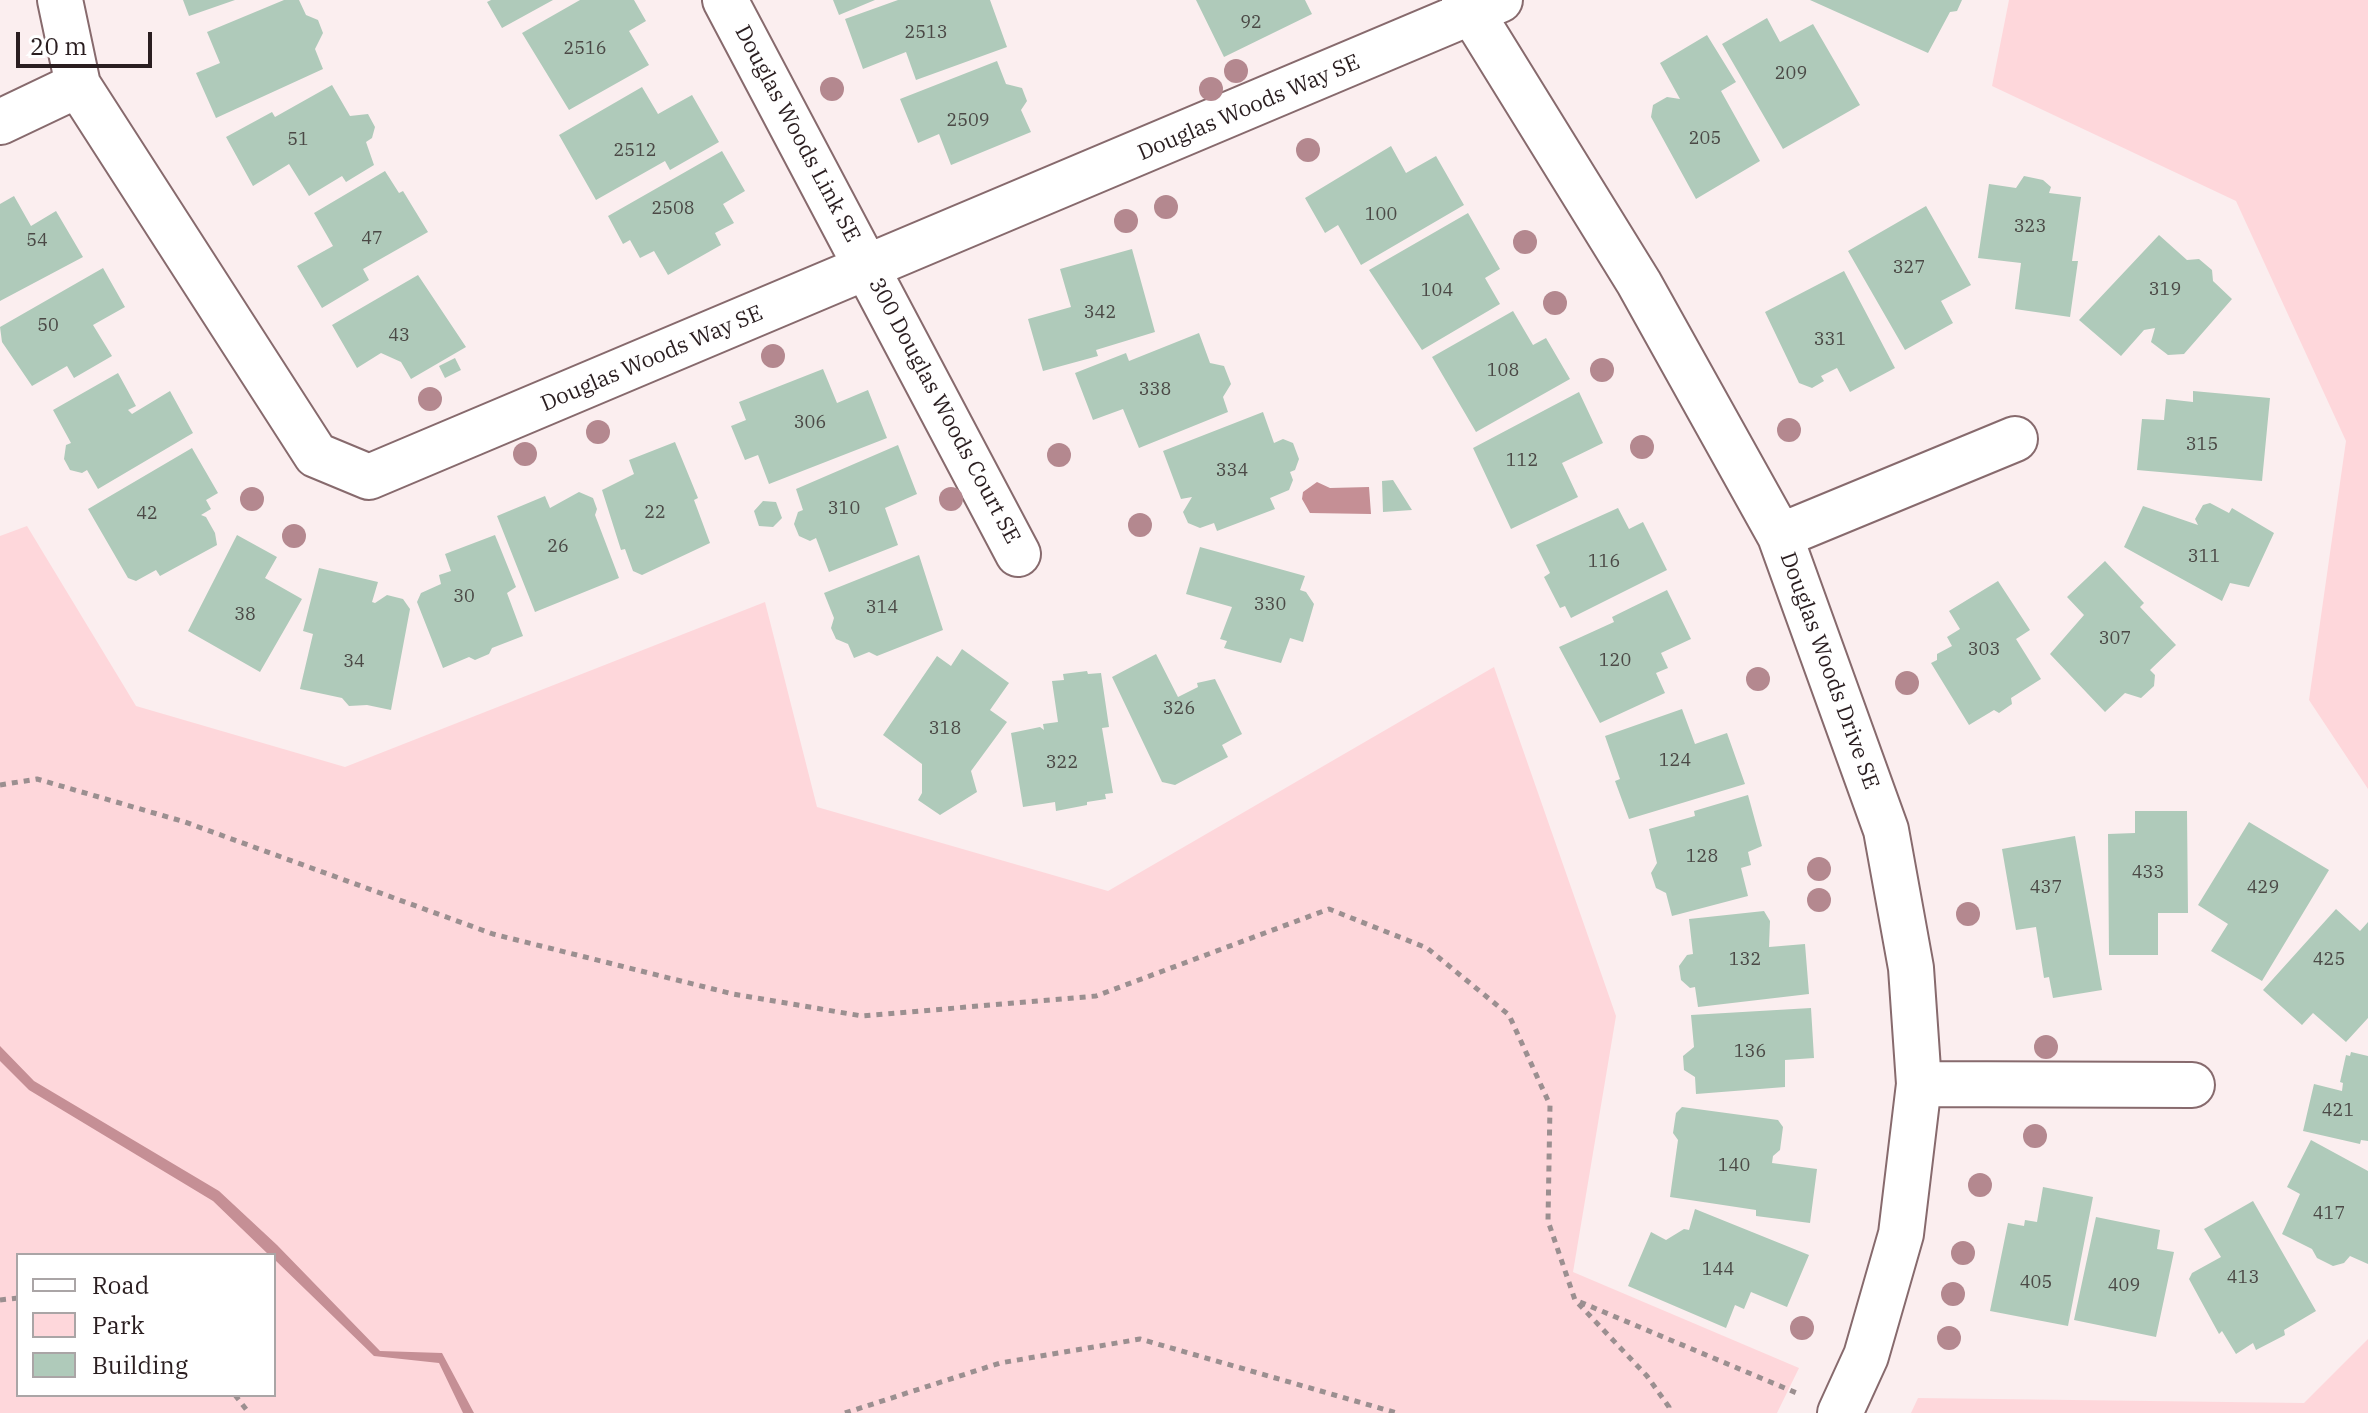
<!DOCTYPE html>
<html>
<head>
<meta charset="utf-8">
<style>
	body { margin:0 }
	#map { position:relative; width:2368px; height:1413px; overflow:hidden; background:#fbeeef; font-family:"IBM Plex Serif",serif }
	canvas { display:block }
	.legend { position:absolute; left:16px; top:1253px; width:260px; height:144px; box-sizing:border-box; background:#fff; border:2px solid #aaa5a6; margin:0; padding:10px 14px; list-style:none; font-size:24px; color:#2a1e20 }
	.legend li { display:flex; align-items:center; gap:16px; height:40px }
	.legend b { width:40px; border:2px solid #aaa5a6 }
	.scale { position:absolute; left:16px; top:32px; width:136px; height:36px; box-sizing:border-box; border:4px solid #2a1e20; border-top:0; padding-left:10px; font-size:24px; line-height:28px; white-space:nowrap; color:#2a1e20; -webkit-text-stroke:6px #fff; paint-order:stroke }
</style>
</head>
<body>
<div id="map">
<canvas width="2368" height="1413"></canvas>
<ul class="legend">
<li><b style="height:10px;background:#fff"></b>Road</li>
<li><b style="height:22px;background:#fed7db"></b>Park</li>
<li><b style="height:22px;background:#afcaba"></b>Building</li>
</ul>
<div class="scale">20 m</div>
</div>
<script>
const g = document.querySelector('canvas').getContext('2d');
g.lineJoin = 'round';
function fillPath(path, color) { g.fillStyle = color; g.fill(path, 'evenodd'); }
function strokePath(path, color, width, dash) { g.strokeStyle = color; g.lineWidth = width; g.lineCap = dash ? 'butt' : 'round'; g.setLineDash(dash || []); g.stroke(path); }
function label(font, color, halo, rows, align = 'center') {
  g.font = font + ' "IBM Plex Serif",serif'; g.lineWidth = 7; g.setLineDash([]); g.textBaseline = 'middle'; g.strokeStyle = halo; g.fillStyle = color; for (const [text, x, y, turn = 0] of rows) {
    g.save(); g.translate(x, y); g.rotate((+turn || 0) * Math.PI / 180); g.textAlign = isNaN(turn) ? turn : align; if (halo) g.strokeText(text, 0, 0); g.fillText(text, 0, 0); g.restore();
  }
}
const green = new Path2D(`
	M2009,0H2368V789L2309,700L2346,441L2236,201L1992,86Z
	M27,526L136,706L345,767L765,602L817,807L1108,891L1494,667L1616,1016L1573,1272L1799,1368L1777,1413H0V536ZM18,1255H274V1395H18Z
	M2368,1339V1413H1911L1918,1398L2304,1403Z`);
const water = new Path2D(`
	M1317,482L1330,488L1369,487L1371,514L1310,513L1302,499L1303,492Z
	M0,1046L34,1081L219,1191L277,1245L380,1351L442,1353L474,1413H463L439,1363L374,1356L274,1259V1255H269L213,1201L29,1090L0,1061Z`);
const building = new Path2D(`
	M183,0H235L189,16Z
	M284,0H299L306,15L318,20L323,33L315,49L323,69L216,118L196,73L220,63L207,32Z
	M491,0H553L502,28L487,2Z
	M580,0H634L646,21L629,31L649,65L569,110L522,33Z
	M833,0H875L839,15Z
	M898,0H990L1007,47L916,80L906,52L863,69L845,19Z
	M1196,0H1305L1312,14L1224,57Z
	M1810,0H1962L1957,11L1950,12L1928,53Z
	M1767,18L1780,42L1813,24L1860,105L1783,149L1722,44Z
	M1707,35L1736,82L1721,91L1760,161L1696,199L1651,117L1653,105L1667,97L1680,99L1660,63Z
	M997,61L1006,84L1022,88L1027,101L1021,110L1031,132L951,165L939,134L918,143L900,99Z
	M332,85L350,116L368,114L375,127L372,138L366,142L374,165L346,182L342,176L309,196L289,164L253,186L226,137L272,112L275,117Z
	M642,87L658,114L692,95L719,142L670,170L665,161L596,200L559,135Z
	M1391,146L1406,173L1436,156L1464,205L1361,265L1338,225L1325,233L1305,198Z
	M722,151L745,191L723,204L734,223L715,233L721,245L668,275L654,251L640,258L630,240L623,244L608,216Z
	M385,171L399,193L403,191L428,232L363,269L369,280L322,308L297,266L333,246L314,213Z
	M2024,176L2043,180L2051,187L2049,193L2081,197L2072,261H2078L2070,317L2015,309L2021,263L1978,258L1989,184L2016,188Z
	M14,196L31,226L56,211L83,257L0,301V204Z
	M1926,206L1971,285L1941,301L1953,323L1905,350L1848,251Z
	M1468,213L1500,269L1485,278L1500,304L1422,350L1369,270Z
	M2159,235L2187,260L2199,259L2212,270L2213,281L2232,299L2184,354L2168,355L2151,342L2155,328L2144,330L2121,356L2079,320Z
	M1132,249L1155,332L1096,350L1098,356L1043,371L1028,319L1071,307L1060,269Z
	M103,268L125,307L93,325L112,356L74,378L67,366L32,386L2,342L0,327Z
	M1844,271L1895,368L1850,392L1837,368L1821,376L1824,381L1812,388L1799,383L1765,312Z
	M418,275L466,347L411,379L401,362L381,353L357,368L332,325Z
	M1513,311L1533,345L1546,338L1570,379L1476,432L1432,357Z
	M1199,333L1210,363L1224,366L1231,384L1223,397L1228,412L1139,448L1123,409L1093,420L1075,373L1126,353L1129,361Z
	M455,358L461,370L445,378L439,366Z
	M823,369L837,403L868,390L887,438L769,484L758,455L745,460L731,426L746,420L739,402Z
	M118,373L136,406L128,410L132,414L170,391L193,433L98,489L87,470L82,473L70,470L64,459L66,445L71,443L53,410Z
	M2193,391L2270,398L2262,481L2137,470L2142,419L2164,420L2166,399L2193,402Z
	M1579,392L1603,443L1562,463L1578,497L1511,529L1473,448Z
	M1263,412L1274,443L1283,439L1293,443L1299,459L1295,470L1290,472L1293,480L1289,490L1270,498L1275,509L1217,531L1214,523L1200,528L1188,523L1183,512L1192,497L1181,499L1163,451Z
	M675,442L698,498L694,500L710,543L642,575L633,571L625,549L621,550L602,490L634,474L629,460Z
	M898,445L917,494L885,508L898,545L829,572L816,538L810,541L799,536L794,524L798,512L803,510L796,489Z
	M192,448L218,493L206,500L211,509L201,515L206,517L215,533L217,545L160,576L156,570L136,581L128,578L88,509Z
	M1393,480L1412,510L1383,512L1382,481Z
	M579,492L593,498L597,509L595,515L619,578L535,612L497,516L545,496L550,508Z
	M763,501L776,502L782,518L773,527L759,526L754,511Z
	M2210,503L2229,513L2232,508L2274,533L2249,587L2230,583L2222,601L2124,547L2143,506L2198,525L2195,519L2203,505Z
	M1618,508L1629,529L1643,522L1667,570L1571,618L1565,606L1560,608L1544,577L1550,573L1536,545Z
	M237,535L277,557L265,578L302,599L260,672L188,631Z
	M495,535L516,587L507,593L523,636L492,648L489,654L475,660L469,657L443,668L417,602L421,593L441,584L439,575L451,571L445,554Z
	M1200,547L1305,576L1300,590L1306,592L1314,604L1303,642L1290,638L1281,663L1224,648L1227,641L1220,639L1232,607L1186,594Z
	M919,555L943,630L877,656L869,652L854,658L848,644L836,639L831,628L834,618L824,593Z
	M2105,561L2144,603L2140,607L2176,645L2150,670L2155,675L2154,686L2141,698L2125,693L2105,712L2050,654L2084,615L2067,597Z
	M319,568L378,582L372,602L375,603L387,595L403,599L410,609L391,710L367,705L349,706L342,698L300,689L313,634L303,631Z
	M1998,581L2030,630L2016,639L2041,679L2011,698L2012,704L1999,713L1994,710L1969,725L1931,663L1937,660V654L1952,646L1947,637L1960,629L1949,611Z
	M1667,590L1691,639L1661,653L1668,668L1656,673L1665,693L1600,723L1559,647L1614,622L1612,617Z
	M962,649L1009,683L990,710L1007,722L971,771L977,792L940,815L918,800L922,793V764L883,735L937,656L951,666Z
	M1156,654L1178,697L1198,687L1197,683L1215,679L1242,734L1222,745L1228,757L1175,785L1162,782L1112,677Z
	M1087,671L1088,674L1101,673L1109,727L1102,728L1113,793L1105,794L1106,799L1087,802V805L1056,811L1055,802L1023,807L1011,733L1040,727L1044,730L1043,724L1058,722L1052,681L1064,680L1063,674Z
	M1682,709L1695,744L1727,733L1745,784L1629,819L1615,781L1620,779L1605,736Z
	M1748,795L1762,846L1748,852L1751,865L1741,868L1748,896L1672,916L1666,893L1656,888L1651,873L1657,863L1649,829L1695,816L1694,811Z
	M2135,811H2187L2188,913H2158V955H2109L2108,834L2135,833Z
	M2249,822L2329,870L2262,981L2211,951L2228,924L2198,905Z
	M2075,836L2102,990L2053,998L2049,977L2044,978L2036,927L2016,930L2002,849Z
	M2336,909L2360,931L2368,922V1018L2346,1042L2313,1013L2302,1025L2263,990Z
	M1764,911L1770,921L1769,947L1805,944L1809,994L1698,1007L1695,987L1690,988L1681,980L1679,966L1687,955L1693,954L1689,919Z
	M1811,1008L1814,1058L1785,1060V1087L1696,1094L1695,1077L1684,1070L1683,1056L1694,1047L1691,1015Z
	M2351,1052L2368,1056V1141L2361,1140L2360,1144L2303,1131L2314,1084L2342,1091L2343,1083L2340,1082L2346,1055L2350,1056Z
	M1682,1107L1778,1120L1783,1127L1780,1150L1773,1156L1772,1163L1817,1169L1810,1223L1756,1216V1210L1670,1197L1678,1140L1673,1133L1676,1113Z
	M2311,1140L2368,1171V1264L2350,1256L2344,1263L2333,1266L2317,1258L2312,1249L2282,1234L2300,1194L2287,1187Z
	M2043,1187L2093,1197L2068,1326L1990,1311L2008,1223L2024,1226L2025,1220L2037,1222Z
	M2253,1201L2316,1311L2284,1330L2285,1335L2256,1350L2253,1343L2236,1354L2222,1331L2219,1334L2189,1279L2192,1273L2221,1257L2204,1229Z
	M1695,1209L1809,1255L1787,1307L1751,1292L1744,1309L1735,1305L1726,1328L1628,1286L1651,1232L1666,1240L1684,1229L1689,1230Z
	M2096,1217L2160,1230L2157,1249L2174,1252L2156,1337L2074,1320Z`);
const path = new Path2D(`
	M0,785L37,779L185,822L493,934L733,994L862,1016L1096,996L1329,909L1427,948L1509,1015L1550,1105L1548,1221L1575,1300L1647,1376L1669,1407L1668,1413
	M0,1300L18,1298
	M1580,1302L1799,1394
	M235,1395L249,1413
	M845,1413L1000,1363L1140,1339L1397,1413`);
const minor = new Path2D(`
	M60,0L78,85L316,455L369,477L1500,0
	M725,0L1018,554
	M1464,0L1639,283L1780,536L1886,830L1911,968L1919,1084L1901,1234L1866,1356L1840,1413
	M0,122L78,85
	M1780,536L2015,439
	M1919,1084L2192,1085`);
const trees = [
	[1236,71],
	[832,89],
	[1211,89],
	[1308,150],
	[1166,207],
	[1126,221],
	[1525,242],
	[1555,303],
	[773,356],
	[1602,370],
	[430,399],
	[1789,430],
	[598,432],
	[1642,447],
	[525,454],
	[1059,455],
	[252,499],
	[951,499],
	[1140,525],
	[294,536],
	[1758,679],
	[1907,683],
	[1819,869],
	[1819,900],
	[1968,914],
	[2046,1047],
	[2035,1136],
	[1980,1185],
	[1963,1253],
	[1953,1294],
	[1802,1328],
	[1949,1338]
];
const numberNames = [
	["92",1251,23],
	["2513",926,33],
	["2516",585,49],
	["209",1791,74],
	["2509",968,121],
	["205",1705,139],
	["51",298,140],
	["2512",635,151],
	["2508",673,209],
	["100",1381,215],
	["323",2030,227],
	["47",372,239],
	["54",37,241],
	["327",1909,268],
	["319",2165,290],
	["104",1437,291],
	["342",1100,313],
	["50",48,326],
	["43",399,336],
	["331",1830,340],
	["108",1503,371],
	["338",1155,390],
	["306",810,423],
	["315",2202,445],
	["112",1522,461],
	["334",1232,471],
	["310",844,509],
	["22",655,513],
	["42",147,514],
	["26",558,547],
	["311",2204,557],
	["116",1604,562],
	["30",464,597],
	["330",1270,605],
	["314",882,608],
	["38",245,615],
	["307",2115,639],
	["303",1984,650],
	["120",1615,661],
	["34",354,662],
	["326",1179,709],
	["318",945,729],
	["124",1675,761],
	["322",1062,763],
	["128",1702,857],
	["433",2148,873],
	["437",2046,888],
	["429",2263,888],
	["132",1745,960],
	["425",2329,960],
	["136",1750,1052],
	["421",2338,1111],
	["140",1734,1166],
	["417",2329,1214],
	["144",1718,1270],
	["413",2243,1278],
	["405",2036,1283],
	["409",2124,1286]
];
const streetNames = [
	["Douglas Woods Way SE",1249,108,-23],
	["Douglas Woods Link SE",797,134,62],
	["Douglas Woods Way SE",652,359,-23],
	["300 Douglas Woods Court SE",944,411,62],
	["Douglas Woods Drive SE",1829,671,70]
];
fillPath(green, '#fed7db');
fillPath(water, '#c58f95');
fillPath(building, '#afcaba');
strokePath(minor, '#876a6d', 48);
strokePath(path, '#9b8f90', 5, [6, 6]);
strokePath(minor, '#fff', 44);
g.fillStyle = '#b4888f';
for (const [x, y] of trees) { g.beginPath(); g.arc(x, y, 12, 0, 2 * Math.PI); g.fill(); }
label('18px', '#4b4946', null, numberNames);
label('22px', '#2a1e20', '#fff', streetNames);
</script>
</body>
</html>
